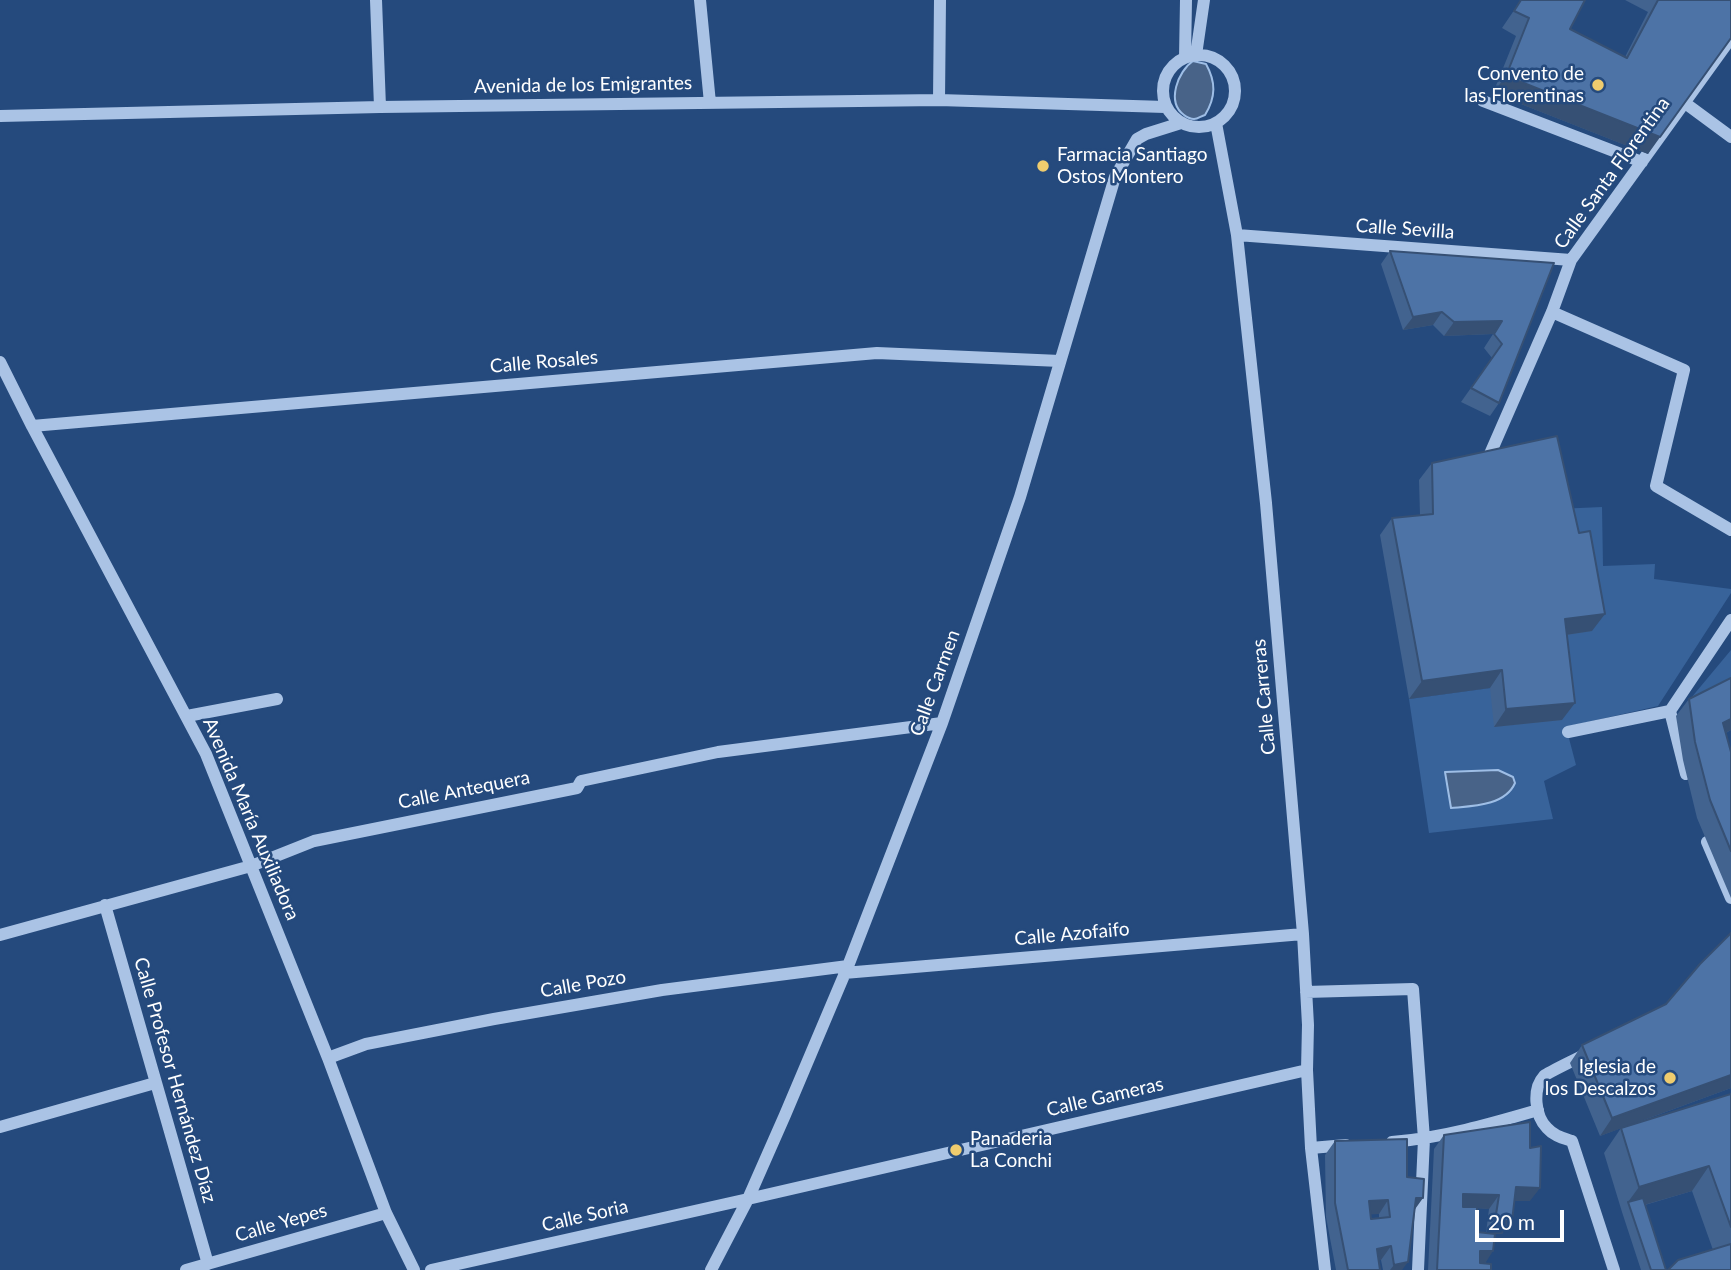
<!DOCTYPE html>
<html>
<head>
<meta charset="utf-8">
<style>
	body { margin:0 }
	#map { position:relative; width:1731px; height:1270px; overflow:hidden; background:#254a7d; font-family:Lato,sans-serif }
	canvas { display:block }
	.scale { position:absolute; left:1475px; top:1210px; width:89px; height:32px; box-sizing:border-box; border:4px solid #fff; border-top:0; padding-left:9px; font-size:21px; line-height:24px; white-space:nowrap; color:#fff; -webkit-text-stroke:5px #254a7d; paint-order:stroke }
</style>
</head>
<body>
<div id="map">
<canvas width="1731" height="1270"></canvas>
<div class="scale">20 m</div>
</div>
<script>
const g = document.querySelector('canvas').getContext('2d');
g.lineJoin = 'round';
function fillPath(path, color) { g.fillStyle = color; g.fill(path, 'evenodd'); }
function strokePath(path, color, width, dash) { g.strokeStyle = color; g.lineWidth = width; g.lineCap = dash ? 'butt' : 'round'; g.setLineDash(dash || []); g.stroke(path); }
function label(font, color, halo, rows, align = 'center') {
  g.font = font + ' Lato,sans-serif'; g.lineWidth = 5; g.setLineDash([]); g.textBaseline = 'middle'; g.strokeStyle = halo; g.fillStyle = color; for (const [text, x, y, turn = 0] of rows) {
    g.save(); g.translate(x, y); g.rotate((+turn || 0) * Math.PI / 180); g.textAlign = isNaN(turn) ? turn : align; if (halo) g.strokeText(text, 0, 0); g.fillText(text, 0, 0); g.restore();
  }
}
const green = new Path2D(`
	M1602,507L1603,566L1655,564L1654,579L1731,589V593L1658,706L1566,727L1576,765L1544,781L1553,819L1429,833L1409,699L1490,688L1557,509Z
	M1731,650V690L1676,716Z`);
const water = new Path2D(`
	M1193,61L1206,64C1216,82 1216,97 1205,115C1201,116 1198,119 1194,119C1191,119 1186,117 1184,115C1166,102 1178,71 1193,61Z
	M1498,770L1513,777L1515,783C1505,806 1472,806 1451,808L1445,772Z`);
const minor = new Path2D(`
	M376,0L380,107
	M700,0L710,103
	M1163 91a36 36 0 1 1 72 0a36 36 0 1 1-72 0Z
	M1196,55L1204,0
	M1185,58L1186,0
	M939,100L940,0
	M1483,101L1642,162
	M1685,103L1731,137
	M0,116L380,107L939,100L1165,107
	M1216,123L1237,235L1266,503L1303,934L1308,1025L1307,1070L1311,1148L1325,1270
	M1237,235L1571,260
	M1552,312L1684,370L1656,486L1731,530
	M0,362L32,426L206,754L328,1058L386,1213L414,1270
	M32,426L877,353L1060,361
	M1490,454L1552,312L1571,260L1731,38
	M187,716L277,699
	M1568,732L1670,711
	M1686,774L1670,711L1731,620
	M1707,842L1731,898
	M105,905L208,1264
	M0,935L251,866L314,841L577,788L581,781L718,752L942,723
	M844,973L1303,934
	M1306,992L1413,989L1424,1139L1418,1270
	M1584,1055C1577,1059 1549,1072 1544,1076C1532,1089 1535,1116 1547,1128C1554,1136 1563,1138 1572,1141L1614,1270
	M328,1058L366,1044L494,1019L662,990L848,966
	M0,1127L155,1083
	M1392,1142C1442,1138 1490,1124 1538,1110
	M1311,1148L1346,1145
	M186,1270L386,1213
	M431,1270L748,1199L1307,1070
	M711,1270L748,1199L785,1115L848,966L942,723L1020,497L1115,177L1137,139L1146,134L1181,123`);
const wall = new Path2D(`
	M1521,0L1570,29L1625,57L1648,12L1625,0H1731L1648,154L1493,93L1516,36L1502,28Z
	M1390,251L1554,263L1499,403L1490,416L1461,402L1492,358L1484,348L1493,334L1444,336L1433,325L1403,330L1381,264Z
	M1432,463L1592,631L1567,635L1562,720L1494,727L1490,688L1409,699L1380,535L1392,518L1420,515L1419,480Z
	M1689,699L1731,730L1726,733L1731,752V898L1697,818L1683,760L1676,716Z
	M1731,933V1088L1625,1127L1731,1094V1270L1713,1250L1692,1191L1645,1205L1666,1270H1641L1622,1212L1604,1153L1621,1128L1600,1136L1570,1063L1582,1045L1666,1004Z
	M1444,1135L1530,1201H1515L1502,1234H1495L1485,1264L1491,1270H1428L1434,1149ZM1477,1208L1489,1209L1486,1233L1477,1232Z
	M1335,1141L1407,1177L1415,1210L1402,1270H1383L1381,1260H1378L1380,1270H1336L1326,1217L1325,1155ZM1371,1214H1379V1218L1371,1219Z`);
const shadedWall = new Path2D(`
	M1731,38L1648,154L1493,93L1506,76L1660,137Z
	M1442,312L1433,325L1403,330L1413,317Z
	M1502,321L1493,334L1444,336L1454,322Z
	M1605,614L1592,631L1552,637L1565,619Z
	M1502,670L1490,688L1409,699L1422,681Z
	M1575,703L1562,720L1494,727L1506,709Z
	M1731,719V730L1711,740L1723,723Z
	M1731,1075V1088L1600,1136L1612,1118Z
	M1709,1166L1692,1191L1630,1209L1628,1202L1639,1187Z
	M1516,1187L1540,1188L1530,1201H1507Z
	M1463,1194L1499,1195L1489,1209L1454,1207Z
	M1416,1198H1423L1413,1212Z
	M1388,1200L1379,1214L1360,1215L1369,1201Z
	M1495,1221H1512L1502,1234H1486Z
	M1391,1246L1381,1260L1368,1262L1377,1249Z
	M1480,1251H1493L1484,1265L1471,1264Z
	M1408,1262L1402,1270H1390L1394,1265Z`);
const building = new Path2D(`
	M1521,0H1585L1570,29L1627,58L1658,0H1731V38L1660,137L1506,76L1529,18L1514,11Z
	M1390,251L1554,263L1499,403L1471,388L1502,344L1494,334L1502,321L1454,322L1442,312L1413,317Z
	M1557,436L1579,533L1590,531L1605,614L1565,619L1575,703L1506,709L1502,670L1422,681L1392,518L1433,514L1432,463Z
	M1731,678V719L1723,723L1731,752V851L1710,800L1695,742L1689,699Z
	M1731,933V1075L1612,1118L1582,1045L1666,1004L1700,964Z
	M1731,1094V1227L1709,1166L1639,1187L1621,1128Z
	M1530,1122V1148L1541,1146L1540,1188L1516,1187L1512,1221H1495L1499,1195L1463,1194V1207H1477V1232L1495,1234L1493,1251H1480V1263L1491,1264V1270H1437L1444,1135Z
	M1407,1139V1177L1424,1179L1423,1198H1416L1408,1262L1394,1265L1391,1246L1377,1249L1380,1270H1348L1335,1203V1141ZM1388,1200L1390,1217L1371,1219L1369,1201Z
	M1643,1198L1666,1270H1651L1628,1202Z
	M1731,1244V1270H1668L1678,1260Z`);
const markers = [
	[1598,85,7,"#efcc6e"],
	[1043,166,7,"#efcc6e"],
	[1670,1078,7,"#efcc6e"],
	[956,1150,7,"#efcc6e"]
];
const poiNames = [
	["Convento de",1584,74],
	["las Florentinas",1584,96],
	["Farmacia Santiago",1057,155,"left"],
	["Ostos Montero",1057,177,"left"],
	["Iglesia de",1656,1067],
	["los Descalzos",1656,1089],
	["Panaderia",970,1139,"left"],
	["La Conchi",970,1161,"left"]
];
const streetNames = [
	["Avenida de los Emigrantes",583,85,-1],
	["Calle Santa Florentina",1612,173,-54],
	["Calle Sevilla",1405,229,4],
	["Calle Rosales",544,362,-5],
	["Calle Carmen",935,683,-70],
	["Calle Carreras",1264,697,-95],
	["Calle Antequera",464,790,-11],
	["Avenida María Auxiliadora",251,819,67],
	["Calle Azofaifo",1072,934,-5],
	["Calle Pozo",583,984,-10],
	["Calle Profesor Hernández Díaz",175,1080,74],
	["Calle Gameras",1105,1097,-13],
	["Calle Soria",585,1216,-13],
	["Calle Yepes",281,1223,-16]
];
fillPath(green, '#38639a');
fillPath(water, '#486388');
strokePath(water, '#9ebee6', 2);
strokePath(minor, '#aac3e5', 12);
fillPath(wall, '#42638f');
fillPath(shadedWall, '#365074');
fillPath(building, '#4d73a6');
strokePath(building, '#365074', 2);
for (const [x, y, r, color] of markers) { const dot = new Path2D(); dot.arc(x, y, r, 0, 2 * Math.PI); g.fillStyle = color; g.fill(dot); strokePath(dot, '#254a7d', 2.5); }
label('19px', '#fff', '#254a7d', poiNames, 'right');
label('19px', '#fff', '#254a7d', streetNames);
</script>
</body>
</html>
